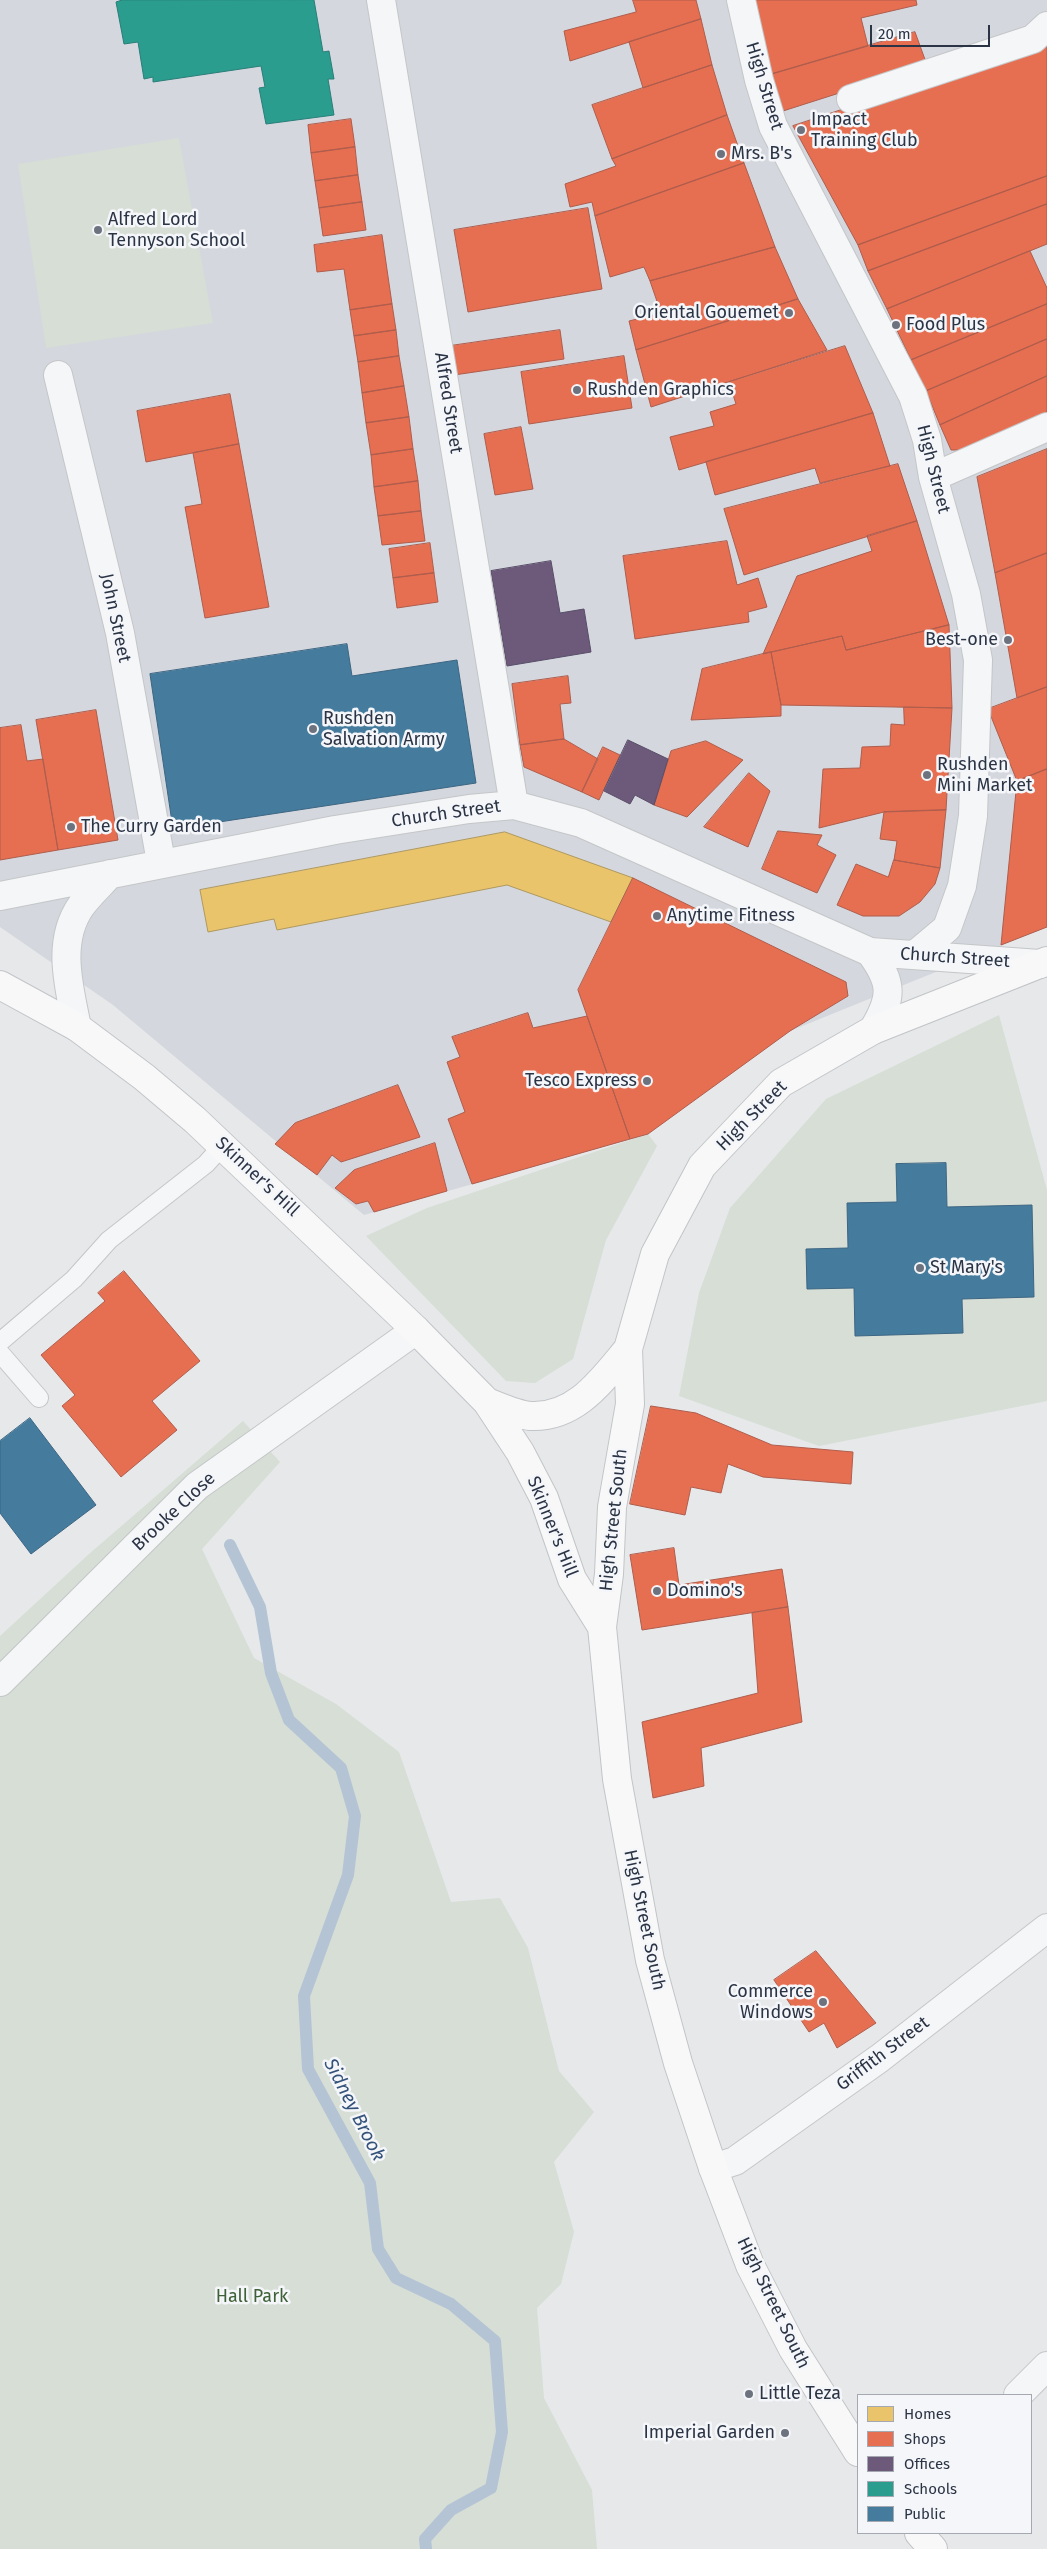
<!DOCTYPE html>
<html>
<head>
<meta charset="utf-8">
<style>
	body { margin:0 }
	#map { position:relative; width:1047px; height:2549px; overflow:hidden; background:#e6e8ea; font-family:"Fira Sans",sans-serif }
	canvas { display:block }
	.legend { position:absolute; left:857px; top:2394px; width:175px; height:140px; box-sizing:border-box; background:#f4f6f9; border:1px solid #a4a8b1; margin:0; padding:6px 9px; list-style:none; font-size:15px; color:#2b3445 }
	.legend li { display:flex; align-items:center; gap:10px; height:25px }
	.legend b { width:25px; border:1px solid #a4a8b1 }
	.scale { position:absolute; left:870px; top:25px; width:120px; height:22px; box-sizing:border-box; border:2px solid #2b3445; border-top:0; padding-left:6px; font-size:15px; line-height:18px; white-space:nowrap; color:#2b3445; -webkit-text-stroke:4px #f4f6f9; paint-order:stroke }
</style>
</head>
<body>
<div id="map">
<canvas width="1047" height="2549"></canvas>
<ul class="legend">
<li><b style="height:14px;background:#e9c46a"></b>Homes</li>
<li><b style="height:14px;background:#e76f51"></b>Shops</li>
<li><b style="height:14px;background:#6d597a"></b>Offices</li>
<li><b style="height:14px;background:#2a9d8f"></b>Schools</li>
<li><b style="height:14px;background:#457b9d"></b>Public</li>
</ul>
<div class="scale">20 m</div>
</div>
<script>
const g = document.querySelector('canvas').getContext('2d');
g.lineJoin = 'round';
function fillPath(path, color) { g.fillStyle = color; g.fill(path, 'evenodd'); }
function strokePath(path, color, width, dash) { g.strokeStyle = color; g.lineWidth = width; g.lineCap = dash ? 'butt' : 'round'; g.setLineDash(dash || []); g.stroke(path); }
function label(font, color, halo, rows, align = 'center') {
  g.font = font + ' "Fira Sans",sans-serif'; g.lineWidth = 5; g.setLineDash([]); g.textBaseline = 'middle'; g.strokeStyle = halo; g.fillStyle = color; for (const [text, x, y, turn = 0] of rows) {
    g.save(); g.translate(x, y); g.rotate((+turn || 0) * Math.PI / 180); g.textAlign = isNaN(turn) ? turn : align; if (halo) g.strokeText(text, 0, 0); g.fillText(text, 0, 0); g.restore();
  }
}
const built = new Path2D(`
	M0,0H1047V927L790,1031L648,1134L364,1215L113,1005L0,927Z`);
const green = new Path2D(`
	M179,138L213,323L46,348L18,164Z
	M999,1015L1047,1190V1401L819,1446L679,1396L699,1293L730,1208L826,1099Z
	M648,1134L657,1146L606,1240L573,1359L535,1383L506,1381L366,1236L427,1208Z
	M243,1421L280,1462L202,1549L254,1658L336,1704L399,1752L451,1902L500,1898L528,1948L559,2071L594,2112L554,2162L574,2232L561,2284L537,2308L544,2398L592,2490L597,2549H0V1636L89,1554Z`);
const homes = new Path2D(`
	M505,832L633,878L611,922L507,885L277,930L274,919L208,932L200,890Z`);
const shops = new Path2D(`
	M633,0H696L701,19L570,61L564,31L636,12Z
	M755,0H916L917,5L861,18L868,46L772,74Z
	M701,19L712,65L643,88L629,42Z
	M915,32L927,65L783,111L772,74Z
	M1047,42V176L858,245L793,126Z
	M712,65L727,115L612,159L592,105Z
	M727,115L744,163L595,216L592,202L570,207L565,184L616,166L612,159Z
	M351,119L355,147L311,153L308,125Z
	M355,147L358,175L315,181L311,153Z
	M744,163L775,247L650,281L644,267L610,277L595,216Z
	M358,175L362,202L319,208L315,181Z
	M1047,176V204L868,271L858,245Z
	M362,202L366,230L323,236L319,208Z
	M1047,204V244L887,309L868,271Z
	M588,208L602,289L468,312L454,230Z
	M382,235L392,304L350,310L344,269L317,272L314,245Z
	M775,247L798,299L636,350L629,321L661,313L650,281Z
	M1030,251L1047,288V304L911,360L887,309Z
	M798,299L827,350L651,407L636,350Z
	M392,304L396,330L354,336L350,310Z
	M1047,304V339L926,391L911,360Z
	M396,330L399,356L358,362L354,336Z
	M560,330L564,359L454,375L450,346Z
	M1047,339V376L940,425L926,391Z
	M845,346L873,413L679,470L670,437L714,426L710,412L736,404L729,382Z
	M399,356L404,386L362,393L358,362Z
	M624,356L632,408L529,424L521,372Z
	M1047,376V417L977,450H951L940,425Z
	M404,386L409,417L366,423L362,393Z
	M230,394L239,444L146,462L137,411Z
	M873,413L890,466L820,483L815,468L715,495L706,462Z
	M409,417L413,449L371,455L366,423Z
	M521,427L533,489L495,495L484,434Z
	M239,444L269,607L205,618L185,507L202,504L193,453Z
	M413,449L418,481L374,487L371,455Z
	M1047,449V553L995,573L977,477Z
	M898,464L917,521L744,575L724,509Z
	M418,481L421,511L378,516L374,487Z
	M421,511L425,541L382,545L378,516Z
	M917,521L949,625L846,650L842,636L763,654L797,576L872,551L867,536Z
	M727,541L737,585L758,578L767,607L748,612L749,622L635,639L623,556Z
	M430,543L434,573L393,578L389,549Z
	M1047,553V687L1017,698L995,573Z
	M434,573L438,602L397,608L393,578Z
	M949,625L952,708L781,705L771,652L842,636L846,650Z
	M771,652L781,705V716L691,720L702,669Z
	M568,676L571,703L560,704L564,739L520,745L512,684Z
	M1047,687V769L1017,781L988,709Z
	M904,707L952,708L946,810L884,812L819,828L823,769L860,768L862,747L890,746L891,724L904,725Z
	M96,710L118,840L58,850L36,720Z
	M21,725L27,761L43,759L58,850L0,860V728Z
	M564,739L598,759L582,792L524,767L520,745Z
	M706,741L743,760L687,817L654,805L671,751Z
	M603,747L620,755L599,800L582,792Z
	M1047,769V927L1001,945L1017,781Z
	M749,773L770,791L748,847L704,827Z
	M946,810L940,868L894,860L897,841L880,839L884,812Z
	M778,831L822,835L817,845L836,855L817,893L762,869Z
	M894,860L940,868L935,884L920,902L899,916H863L837,905L856,864L888,877Z
	M633,878L846,982L848,996L790,1031L648,1134L630,1139L578,990Z
	M528,1013L533,1028L587,1016L630,1139L472,1184L448,1119L465,1112L447,1062L460,1057L452,1037Z
	M398,1085L420,1137L341,1162L332,1155L317,1175L275,1144L295,1123Z
	M435,1143L447,1191L374,1212L368,1201L356,1204L335,1188L354,1170Z
	M124,1271L200,1361L152,1401L177,1430L121,1477L62,1406L75,1395L41,1355L105,1301L98,1293Z
	M651,1406L696,1413L772,1445L853,1452L851,1484L763,1477L728,1464L721,1493L691,1487L685,1515L630,1504Z
	M674,1548L679,1585L782,1569L788,1607L642,1630L630,1555Z
	M788,1607L802,1722L701,1748L704,1786L653,1798L642,1722L758,1693L752,1613Z
	M816,1951L876,2023L837,2048L824,2023L809,2032L774,1980Z`);
const offices = new Path2D(`
	M551,561L560,613L584,609L591,652L507,666L491,571Z
	M628,740L668,759L654,805L635,795L630,804L604,791Z`);
const schools = new Path2D(`
	M314,0L323,52L329,51L334,79H328L334,115L266,124L259,88L265,87L261,66L153,82V77L144,79L138,42L124,44L116,2L122,0Z`);
const public = new Path2D(`
	M347,644L352,676L457,660L476,783L173,829L150,674Z
	M946,1163L947,1207L1032,1205L1034,1297L962,1299L963,1333L855,1336L854,1288L807,1289L806,1249L848,1248L847,1203L897,1202L896,1164Z
	M30,1418L96,1505L31,1554L0,1513V1441Z`);
const stream = new Path2D(`
	M230,1545L260,1607L271,1673L289,1720L341,1768L355,1816L348,1875L304,1996L308,2069L370,2183L378,2249L396,2278L451,2304L495,2341L502,2432L491,2488L451,2510L425,2539L426,2549`);
const service = new Path2D(`
	M0,1342L74,1279L109,1240L206,1164L223,1145
	M0,1353L39,1398`);
const minor = new Path2D(`
	M381,0L514,805
	M741,0L759,80L773,126L913,396L927,440L933,477L966,594L978,660L973,816L962,886L947,928L916,954
	M851,99L1033,39L1047,26
	M58,375L120,633L161,862
	M933,477L1047,427
	M0,896L335,830L469,809L514,805L581,823L870,952L1040,964
	M870,952C893,983 893,997 873,1030
	M77,1027C69,987 56,942 81,906C90,894 101,884 110,874
	M0,1682L197,1486L416,1330
	M713,2168L735,2161L880,2058L1047,1928
	M1018,2395L1047,2366`);
const primary = new Path2D(`
	M0,985L77,1027L144,1077L195,1120L416,1330L487,1402L520,1452L544,1498L572,1579L602,1627
	M487,1402C500,1407 517,1415 531,1416C576,1418 602,1380 628,1349
	M858,2452L793,2349L750,2265L713,2168L678,2063L650,1960L617,1779L602,1627L609,1574L612,1507L630,1404L628,1349L655,1254L702,1166L781,1083L873,1030L1047,961
	M919,2533L933,2549`);
const markers = [
	[801,130,5,"#6c737f"],
	[721,154,5,"#6c737f"],
	[98,230,5,"#6c737f"],
	[789,313,5,"#6c737f"],
	[896,325,5,"#6c737f"],
	[577,390,5,"#6c737f"],
	[1008,640,5,"#6c737f"],
	[313,729,5,"#6c737f"],
	[927,775,5,"#6c737f"],
	[71,827,5,"#6c737f"],
	[657,916,5,"#6c737f"],
	[647,1081,5,"#6c737f"],
	[920,1268,5,"#6c737f"],
	[657,1591,5,"#6c737f"],
	[823,2002,5,"#6c737f"],
	[749,2394,5,"#6c737f"],
	[785,2433,5,"#6c737f"]
];
const streetNames = [
	["High Street",764,86,73],
	["Alfred Street",448,403,81],
	["High Street",933,469,76],
	["John Street",115,618,78],
	["Church Street",446,814,-8],
	["Church Street",955,958,4],
	["High Street",752,1116,-45],
	["Skinner's Hill",257,1177,43],
	["Brooke Close",174,1512,-43],
	["High Street South",614,1520,-84],
	["Skinner's Hill",552,1527,68],
	["High Street South",644,1920,78],
	["Griffith Street",883,2054,-37],
	["High Street South",773,2303,64]
];
const poiNames = [
	["Impact",811,120],
	["Training Club",811,141],
	["Mrs. B's",731,154],
	["Alfred Lord",108,220],
	["Tennyson School",108,241],
	["Oriental Gouemet",779,313,"right"],
	["Food Plus",906,325],
	["Rushden Graphics",587,390],
	["Best-one",998,640,"right"],
	["Rushden",323,719],
	["Salvation Army",323,740],
	["Rushden",937,765],
	["Mini Market",937,786],
	["The Curry Garden",81,827],
	["Anytime Fitness",667,916],
	["Tesco Express",637,1081,"right"],
	["St Mary's",930,1268],
	["Domino's",667,1591],
	["Commerce",813,1992,"right"],
	["Windows",813,2013,"right"],
	["Little Teza",759,2394],
	["Imperial Garden",775,2433,"right"]
];
const parkNames = [
	["Hall Park",252,2297]
];
const waterNames = [
	["Sidney Brook",354,2110,63]
];
fillPath(built, '#d4d7dd');
fillPath(green, '#d6ded6');
fillPath(homes, '#e9c46a');
strokePath(homes, '#b0995f', 1);
fillPath(shops, '#e76f51');
strokePath(shops, '#af5d4d', 1);
fillPath(offices, '#6d597a');
strokePath(offices, '#594e6a', 1);
fillPath(schools, '#2a9d8f');
strokePath(schools, '#2a7e79', 1);
fillPath(public, '#457b9d');
strokePath(public, '#3d6683', 1);
strokePath(stream, '#b4c4d5', 12);
strokePath(service, '#c4c6c8', 20);
strokePath(minor, '#c4c6c8', 30);
strokePath(primary, '#c2c5c8', 30);
strokePath(service, '#f5f6f7', 18);
strokePath(minor, '#f5f6f7', 28);
strokePath(primary, '#f8f8f8', 28);
for (const [x, y, r, color] of markers) { const dot = new Path2D(); dot.arc(x, y, r, 0, 2 * Math.PI); g.fillStyle = color; g.fill(dot); strokePath(dot, '#f4f6f9', 2); }
label('18px', '#2b3445', '#f4f6f9', streetNames);
label('18px', '#2b3445', '#f4f6f9', poiNames, 'left');
label('18px', '#3f6138', '#f4f6f9', parkNames);
label('italic 19px', '#34527a', '#f4f6f9', waterNames);
</script>
</body>
</html>
